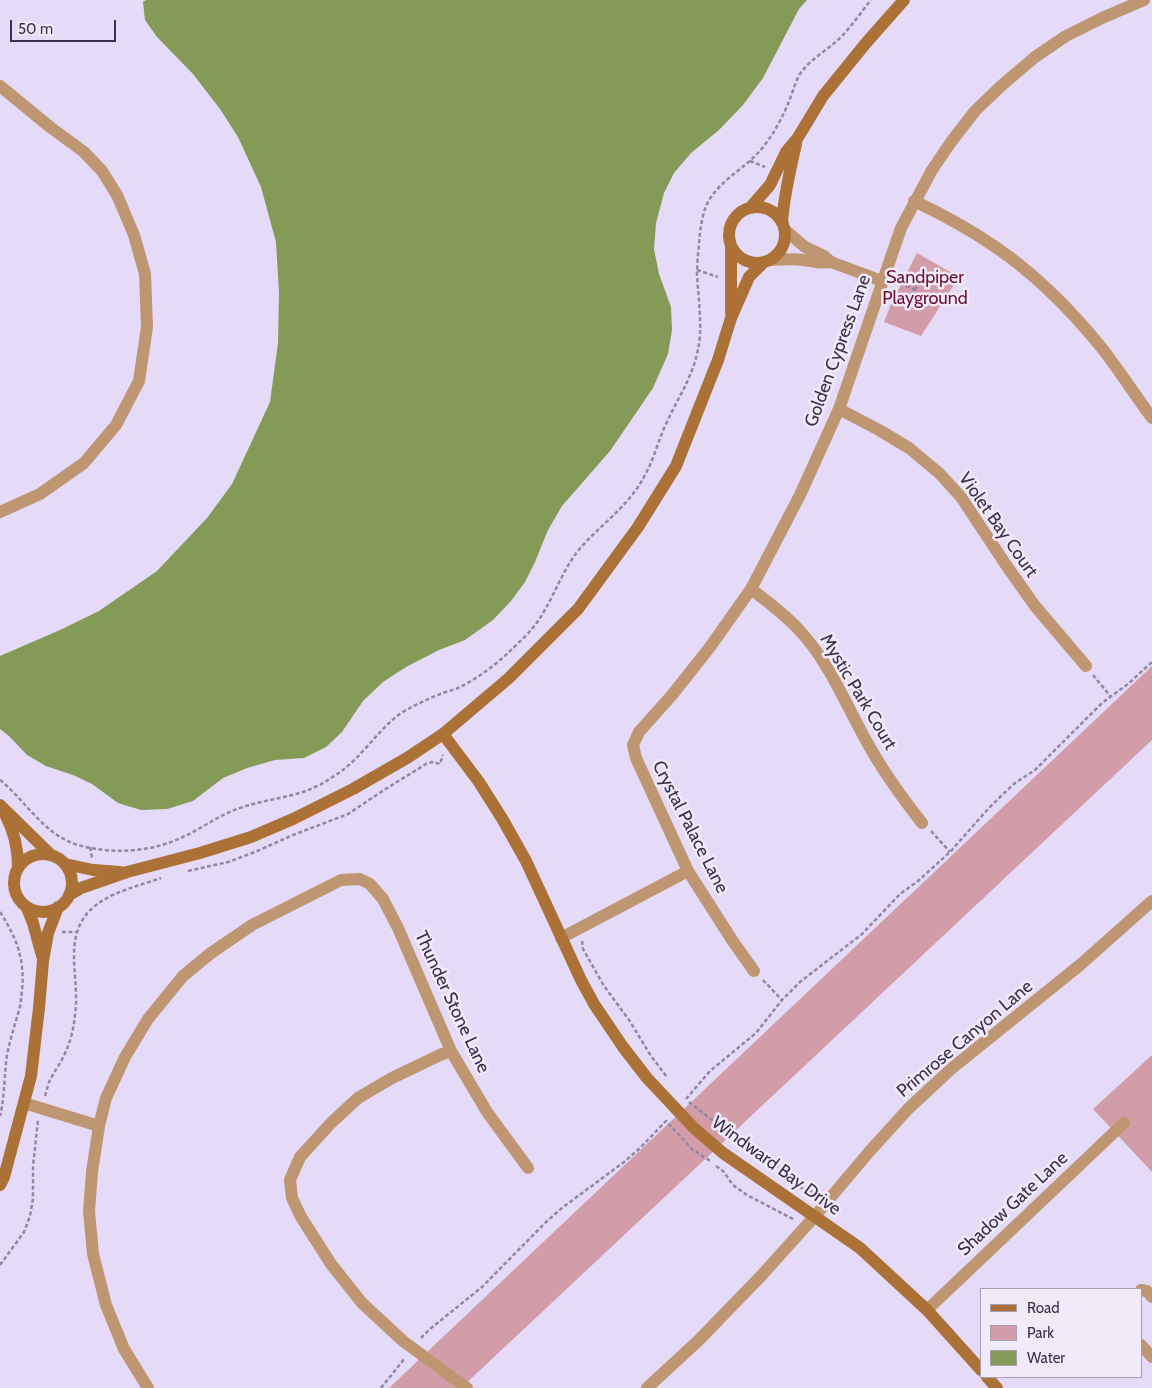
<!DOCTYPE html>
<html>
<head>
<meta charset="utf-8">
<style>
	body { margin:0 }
	#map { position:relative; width:1152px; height:1388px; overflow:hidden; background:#e5daf7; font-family:Cabin,sans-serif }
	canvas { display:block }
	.legend { position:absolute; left:980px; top:1288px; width:162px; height:90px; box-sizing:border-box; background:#f0eaf9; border:1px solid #a89fb3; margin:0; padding:6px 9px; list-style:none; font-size:15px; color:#3b2f4b }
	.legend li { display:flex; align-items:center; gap:10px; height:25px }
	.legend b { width:25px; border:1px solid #a89fb3 }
	.scale { position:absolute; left:10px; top:20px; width:106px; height:22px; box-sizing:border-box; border:2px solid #3b2f4b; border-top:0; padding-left:6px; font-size:15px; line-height:18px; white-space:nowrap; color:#3b2f4b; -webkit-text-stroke:4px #f0eaf9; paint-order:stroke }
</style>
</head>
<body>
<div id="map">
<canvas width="1152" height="1388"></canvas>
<ul class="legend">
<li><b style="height:6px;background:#ab7136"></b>Road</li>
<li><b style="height:14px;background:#d29da9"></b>Park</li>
<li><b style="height:14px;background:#849a57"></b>Water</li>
</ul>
<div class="scale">50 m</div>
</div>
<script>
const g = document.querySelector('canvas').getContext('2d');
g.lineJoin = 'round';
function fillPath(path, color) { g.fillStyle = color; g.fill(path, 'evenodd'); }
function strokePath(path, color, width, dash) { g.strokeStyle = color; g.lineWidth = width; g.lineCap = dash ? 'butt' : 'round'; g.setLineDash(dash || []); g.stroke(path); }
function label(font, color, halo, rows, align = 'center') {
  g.font = font + ' Cabin,sans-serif'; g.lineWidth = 5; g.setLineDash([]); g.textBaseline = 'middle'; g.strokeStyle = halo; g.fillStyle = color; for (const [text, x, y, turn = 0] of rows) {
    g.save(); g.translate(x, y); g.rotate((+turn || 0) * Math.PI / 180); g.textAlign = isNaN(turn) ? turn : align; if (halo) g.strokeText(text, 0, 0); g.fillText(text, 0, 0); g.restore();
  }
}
const green = new Path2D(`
	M917,253L959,277L921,336L884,322L891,304Z
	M1152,666V740L461,1388H389Z
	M1152,1055V1172L1093,1109Z`);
const water = new Path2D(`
	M146,0H807L799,9L763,78L743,105L719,130L691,153L674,173L664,193L656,223L654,249L659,274L671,307L672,330L668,354L653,388L610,451L562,506L548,530L535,562L525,582L511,601L493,620L465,640L439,650L406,667L383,682L363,701L342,732L326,747L304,758L275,760L247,768L223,778L193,801L167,809L141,810L118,803L92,784L73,775L46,766L27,755L9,736L0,729V656L60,630L99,611L157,571L207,518L232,484L270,402L278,343L279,293L276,242L261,187L238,137L220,109L193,74L157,37L145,20L143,2Z`);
const path = new Path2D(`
	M750,161L765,167
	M697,270L718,277
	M900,283L915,290L908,301
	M915,290L920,278
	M1093,675L1111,697
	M0,780C26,801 44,835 78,845C113,855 153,852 185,836C204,827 221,814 240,808C271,797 303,798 331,778C343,771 353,762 362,752C375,738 386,724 401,713C413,706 425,700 438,695C446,691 456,690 464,685C479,677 495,665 508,653C519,642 532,631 540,618C554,596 562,572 577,552C599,525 629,507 645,475C654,459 658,441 666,424C680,393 697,372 700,335C701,315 698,294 697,274C697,260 699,246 700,233C701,224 703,214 706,206C718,180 746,169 763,147C773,135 781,120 787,106C792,96 794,84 800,74C810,59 828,50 841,37C852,26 861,12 871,0
	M931,831L950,852
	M90,847L92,858
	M188,871L228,862L255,852L293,835L348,814L384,790L426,764L432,762L440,764L443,755
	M0,912C17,938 25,960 22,991C21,998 21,1004 19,1010C15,1025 10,1039 7,1055C4,1075 5,1096 0,1116
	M62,932H78
	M582,941L583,949L604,986L629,1020L651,1056L667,1077
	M763,980L782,1000
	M45,1096C47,1090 48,1083 51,1078C56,1069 62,1061 66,1051C71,1040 74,1027 75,1014C78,995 74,976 74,957C73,900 117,893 161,878
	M686,1099L710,1071L756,1033L782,1000L800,982L862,934L900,894L918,881L950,852L988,809L1001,796L1015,783L1035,770L1102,703L1128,684L1152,662
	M689,1102L727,1132L743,1149
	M751,1155C760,1160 770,1161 778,1167C789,1175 796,1191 811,1189L812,1197
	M716,1166L723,1171L733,1185L747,1195L793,1219
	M0,1265L24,1232L30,1216L33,1199V1166L38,1120
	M421,1338L430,1329L482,1287L547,1221L562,1208L624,1162L640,1148L666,1121L693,1150L712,1162
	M381,1388L405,1358`);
const street = new Path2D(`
	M0,86L50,127L84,152L102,171L117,195L134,235L145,274L147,327L139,381L116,425L84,463L40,494L0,512
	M914,201C942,214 969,229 994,246C1034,273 1070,309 1101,347C1119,370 1135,395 1152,418
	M785,230L805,247L824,256L831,262L882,281
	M771,260C782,260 792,258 803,260C814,262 819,263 831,262
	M839,409L879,430L909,448L939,473L961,497L1006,565L1035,606L1086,666
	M751,589C768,602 786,615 800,631C831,664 849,712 872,751C887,777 904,800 922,823
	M561,938L688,871
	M754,971L732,940L688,871L636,758L633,745L639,732L672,695L710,647L751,589L800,495L839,409L901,228L932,170L951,142L975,111L1001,86L1035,57L1066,36L1102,18L1144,0
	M451,1051L440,1055L392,1078L358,1098L331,1123L300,1157L290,1180L292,1198L301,1217L331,1264L362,1303L403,1341L467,1388
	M24,1103L99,1126
	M1141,1290L1147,1291L1152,1297
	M927,1310L1124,1123
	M1141,1345L1152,1357
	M148,1388L124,1349L106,1305L93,1254L89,1211L92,1172L99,1126L106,1098L125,1057L148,1019L183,976L211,953L252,925L341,880L360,879L370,884L383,899L398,928L451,1051L487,1112L528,1168
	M647,1388L698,1341L761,1276L815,1216L869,1152L908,1109L951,1069L1080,965L1152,901`);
const secondary = new Path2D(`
	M729 235a28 28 0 1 1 56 0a28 28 0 1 1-56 0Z
	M750,208L770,185L786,152L797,139L823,96L866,43L904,0
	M782,222C784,195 790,170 796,144
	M731,313V247
	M443,734L479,782L503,820L526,861L581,980L594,1004L623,1047L647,1078L694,1128L723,1153L860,1248L927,1310L981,1370
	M0,805L50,854
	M5,814C14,831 18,847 18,866
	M14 883a29 29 0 1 1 58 0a29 29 0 1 1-58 0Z
	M65,864L93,870L120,872
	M69,895L81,888L127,872L200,853L251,837L293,819L353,789L407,758L443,734L509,678L578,609L638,527L676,466L718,360L731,318L749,277L763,263
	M27,908L33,923L42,956
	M0,1185L4,1177L31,1076L39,1008L43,961L48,933L58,907
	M987,1377L997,1388`);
const parkNames = [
	["Sandpiper",925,278],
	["Playground",925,299]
];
const streetNames = [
	["Golden Cypress Lane",838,351,-70],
	["Violet Bay Court",998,525,55],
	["Mystic Park Court",858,692,59],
	["Crystal Palace Lane",690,827,63],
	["Thunder Stone Lane",452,1002,65],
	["Primrose Canyon Lane",965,1039,-40],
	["Windward Bay Drive",776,1166,36],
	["Shadow Gate Lane",1013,1204,-43]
];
fillPath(green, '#d29da9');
fillPath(water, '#849a57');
strokePath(path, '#9287a3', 2.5, [4, 2.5]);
strokePath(street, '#be9672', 12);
strokePath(secondary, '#ab7136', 12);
label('18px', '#6b1134', '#f0eaf9', parkNames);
label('18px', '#3b2f4b', '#f0eaf9', streetNames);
</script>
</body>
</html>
